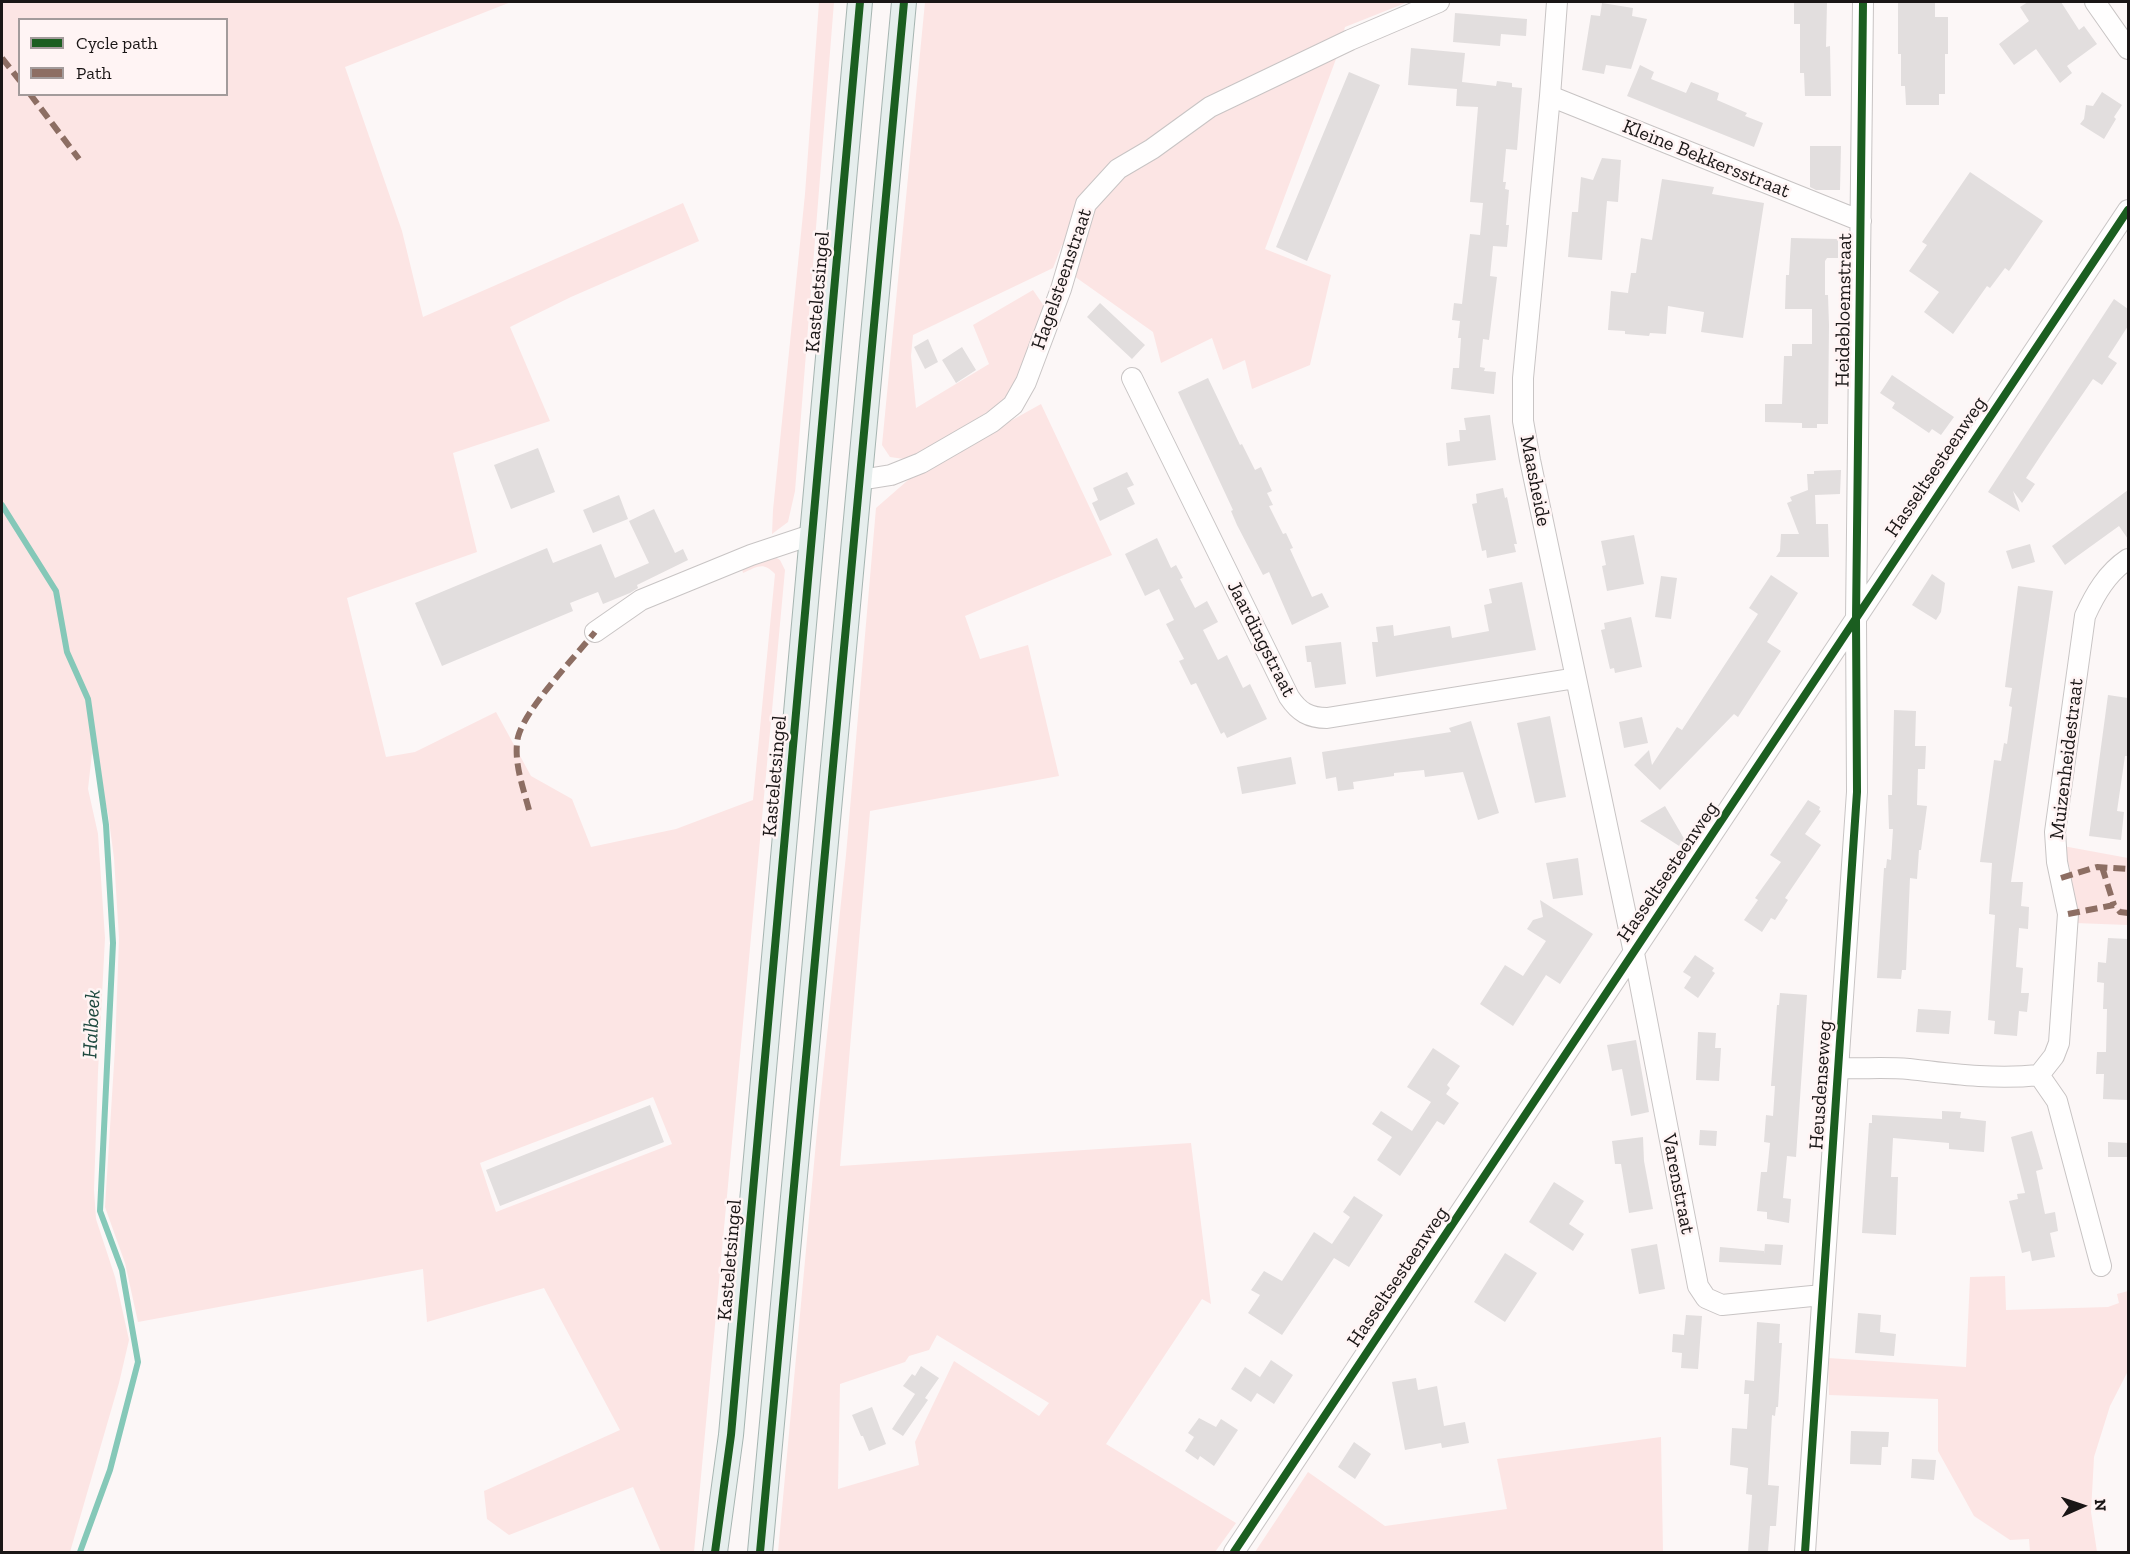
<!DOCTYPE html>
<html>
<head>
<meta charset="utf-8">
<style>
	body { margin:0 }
	#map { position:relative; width:2130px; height:1554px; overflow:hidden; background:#fcf7f7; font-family:"Zilla Slab",serif }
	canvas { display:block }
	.frame { position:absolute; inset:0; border:3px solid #1a1616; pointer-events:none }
	.legend { position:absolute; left:18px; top:18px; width:210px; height:78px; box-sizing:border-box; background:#fff4f4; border:2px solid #a39b9b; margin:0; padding:8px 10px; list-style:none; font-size:18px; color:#1a1616 }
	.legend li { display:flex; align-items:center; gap:12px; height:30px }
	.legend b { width:30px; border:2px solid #a39b9b }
	.north { position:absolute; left:2052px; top:1476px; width:60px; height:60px; -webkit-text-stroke:4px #fff4f4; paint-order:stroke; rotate:87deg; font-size:16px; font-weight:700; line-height:24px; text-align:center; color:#1a1616 }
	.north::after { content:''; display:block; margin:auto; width:21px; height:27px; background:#1a1616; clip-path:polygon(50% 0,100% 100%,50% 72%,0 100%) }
</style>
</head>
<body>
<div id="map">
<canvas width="2130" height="1554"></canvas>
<div class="frame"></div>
<ul class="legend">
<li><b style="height:8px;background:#1b5e20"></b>Cycle path</li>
<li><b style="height:8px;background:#8d6e63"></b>Path</li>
</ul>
<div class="north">N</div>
</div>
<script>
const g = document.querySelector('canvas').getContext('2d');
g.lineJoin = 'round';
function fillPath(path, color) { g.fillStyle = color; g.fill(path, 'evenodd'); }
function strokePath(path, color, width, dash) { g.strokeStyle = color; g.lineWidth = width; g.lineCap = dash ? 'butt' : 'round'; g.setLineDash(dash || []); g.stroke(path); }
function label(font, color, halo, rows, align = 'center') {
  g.font = font + ' "Zilla Slab",serif'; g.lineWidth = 5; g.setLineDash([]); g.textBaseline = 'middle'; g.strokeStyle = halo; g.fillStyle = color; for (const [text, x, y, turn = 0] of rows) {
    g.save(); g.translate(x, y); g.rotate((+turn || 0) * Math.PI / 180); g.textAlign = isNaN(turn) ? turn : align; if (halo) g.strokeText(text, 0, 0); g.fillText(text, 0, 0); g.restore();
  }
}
const green = new Path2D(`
	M2,2H511L345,67L402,231L423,317L683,203L699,241L571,297L510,327L550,421L453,453L477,552L347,598L386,757L415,752L496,712L531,776L572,799L591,847L676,829L753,800L775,574C763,561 757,567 743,573L741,564L772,555L780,560L785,570L694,1552H661L633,1487L509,1535L487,1519L484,1491L620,1430L544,1288L427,1322L423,1269L138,1322L125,1263L105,1207L115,1048L119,938L114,858L108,813L92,753L88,789L98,834L105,938L98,1072L94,1190L96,1219L115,1277L129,1340L119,1383L70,1552H2ZM20,20H226V94H20ZM653,1097L672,1144L496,1212L480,1163Z
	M819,2H834L795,491L788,522L772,534L773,510L805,194Z
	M925,2H1408L1345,27L1336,59L1265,249L1331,275L1310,365L1252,389L1245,360L1223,370L1212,338L1161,363L1153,332L1074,276L1035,384L917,454L904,459L890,457L882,445ZM1062,245L1077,250L1059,272L1044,306L1033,290L973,325L989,364L916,408L911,356L913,335L1053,268Z
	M1041,404L1112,555L965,616L980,659L1028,645L1059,776L870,811L840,1166L1191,1143L1211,1304L1202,1299L1106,1444L1236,1523L1215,1552H778L817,1131L846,855L876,508L915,474ZM937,1335L1049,1403L1039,1416L954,1361L915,1442L919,1465L838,1489L840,1384L905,1362L909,1356L929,1350Z
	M2063,846L2128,858V925L2075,923L2065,871L2070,869Z
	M2005,1276L2006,1310L2108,1307L2119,1303L2117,1294L2128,1291V1371L2110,1406L2094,1457L2091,1512L2097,1552H2030L2029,1539L2010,1540L1974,1516L1938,1451V1399L1829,1395L1828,1358L1966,1367L1970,1277Z
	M1661,1437L1663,1552H1255L1308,1472L1385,1526L1507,1509L1497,1459Z`);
const stream = new Path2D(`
	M2,505L56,591L67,652L88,699L106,825L113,943L100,1211L122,1270L138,1362L110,1470L80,1552`);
const building = new Path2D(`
	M1794,2H1827L1826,47L1830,46L1831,96H1805L1804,73H1800V24H1794Z
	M1898,2H1935V17H1948V54H1945V94H1939V105H1906L1905,86H1901V54H1898Z
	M2028,2H2061L2079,30L2084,26L2097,44L2067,66L2072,73L2060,83L2036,49L2014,65L1999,44L2029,21L2020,7Z
	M1602,3L1633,8L1632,16L1647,19L1631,69L1606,65L1604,74L1582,70L1591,15L1600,16Z
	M1455,13L1527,19L1526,36L1501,34L1500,46L1453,42Z
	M1411,48L1465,53L1462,82L1496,86L1497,81L1512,83V87L1522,88L1517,150L1506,149L1503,182H1506L1505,189L1509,190L1506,225H1509L1507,247L1493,246L1490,276L1497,277L1489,340L1483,339L1480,367L1485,368L1484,371L1496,372L1494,394L1451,389L1453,368H1459L1461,338H1458L1460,321L1452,320L1454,303L1462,304L1470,234L1480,235L1483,203L1470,202L1478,107L1456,106L1457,89L1408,85Z
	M1640,65L1654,72L1651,79L1686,93L1691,82L1719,93L1717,100L1747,113L1745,116L1763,123L1754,147L1627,96Z
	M1349,72L1380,85L1307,261L1276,247Z
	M2102,92L2122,105L2114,117L2116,119L2104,139L2080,124L2084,119L2086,105L2093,106Z
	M1810,146H1841L1840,190H1816L1810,187Z
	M1602,158L1621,160L1618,202L1607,201L1602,260L1568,257L1572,212H1578L1581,177L1593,180Z
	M1970,172L2043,221L2009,271L2005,268L1990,288L1987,286L1953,334L1924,312L1939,292L1909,271L1927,245L1922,242Z
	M1662,179L1714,187L1712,194L1764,203L1743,338L1701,332L1704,312L1668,306L1666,334L1650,333L1649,336L1625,334V331L1608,330L1611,291L1628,293L1631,273H1636L1641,238L1652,240Z
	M1791,238L1838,239V258H1827L1825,261V295H1828L1829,325L1828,424H1817V428H1802V423L1765,422V404H1782L1784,356H1792V344H1812V309H1785L1786,275H1789Z
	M2114,299L2128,309V326L2108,357L2117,363L2102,385L2093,379L2047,446L2026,478L2035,484L2022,503L2013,491L2020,512L1988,492Z
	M1100,303L1145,345L1132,359L1087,317Z
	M928,339L938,362L925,369L914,347Z
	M962,347L976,370L956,383L942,360Z
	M1892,375L1954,417L1941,435L1932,429L1929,433L1892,408L1895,403L1880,393Z
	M1208,378L1240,445L1242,444L1255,470L1261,467L1272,491L1267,493L1273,505L1269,506L1283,534L1286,533L1293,548L1290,549L1295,560L1312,597L1322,593L1329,607L1292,625L1269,572L1263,575L1237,525L1231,511L1233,510L1178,392Z
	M1490,415L1496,460L1448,466L1446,443L1460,441L1459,430H1466L1464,418Z
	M538,448L555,492L511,509L494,465Z
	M1841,470L1840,494L1815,495L1816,524H1828L1829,557H1776L1780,551L1781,534H1799L1787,503L1792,501L1790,497L1808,490L1807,474H1814V471Z
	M1127,472L1134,485L1127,488L1135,504L1100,521L1092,503L1098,500L1093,488Z
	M1503,488L1505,498L1507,497L1517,544H1514L1516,552L1487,558L1486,550L1482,551L1472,504L1477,503L1476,494Z
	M2128,490V539L2119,526L2065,565L2052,546Z
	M619,495L628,519L593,533L583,510Z
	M654,509L675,553L683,549L688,560L637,585L638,588L630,593L603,604L598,592L570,603L573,611L442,666L415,603L547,548L553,563L601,544L615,578L649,563L629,521Z
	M1634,535L1644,584L1607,591L1602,566L1606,565L1601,541Z
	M1157,538L1171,568L1176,565L1183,578L1180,579L1195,608L1207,601L1218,622L1203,630L1218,660L1227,655L1243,688L1250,684L1267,719L1227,738L1224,732L1221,734L1196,683L1191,685L1179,661L1184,659L1166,624L1174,620L1159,589L1145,596L1125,554Z
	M2030,544L2035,562L2012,569L2006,551Z
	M1932,574L1945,583L1941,612L1936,620L1912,605Z
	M1771,575L1798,593L1767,642L1781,651L1738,717L1734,714L1660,790L1634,765L1649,750L1652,765L1677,727L1682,730L1758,614L1749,608Z
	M1661,576L1677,578L1671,619L1655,617Z
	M1522,582L1536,650L1376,677L1372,642H1378L1376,627L1393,625L1394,636L1450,626L1452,638L1489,631L1484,605L1492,603L1489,589Z
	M2018,586L2053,591L2011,882H2023L2021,906L2029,907L2028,929L2019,928L2016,967L2023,968L2021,993H2029L2027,1012L2019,1011L2017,1036L1994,1034L1995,1021L1988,1020L1995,915L1989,914L1992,863L1980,862L1994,760L2001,761L2004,743L2007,744L2012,707L2009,706L2012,688L2005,687Z
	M1631,617L1642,667L1615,673L1614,668L1610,669L1601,630L1605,629L1604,623Z
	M1341,642L1346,684L1315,688L1311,662H1307L1305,646Z
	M2108,695L2128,698V756H2125L2117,811L2124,812L2121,840L2089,836Z
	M1894,710L1916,711L1915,746H1926L1925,769H1918L1917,805L1927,806L1921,850H1919L1917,879L1910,878L1906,970H1902L1901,979L1877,978L1884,868H1886L1887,859L1891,860L1893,829H1889L1888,795H1892Z
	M1550,716L1566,797L1535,803L1517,723Z
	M1642,717L1648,743L1624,748L1619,722Z
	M1471,721L1499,813L1478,820L1463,772L1425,777L1424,770L1394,773V776L1353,782L1354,789L1338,791L1336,777L1326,779L1322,752L1451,732L1449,728Z
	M1291,757L1296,784L1242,794L1237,767Z
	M1808,800L1820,807L1819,810L1821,811L1805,834L1821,845L1785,898L1788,900L1775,920L1771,918L1762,932L1744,920L1758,900L1755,898L1781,862L1770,855Z
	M1665,806L1689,847L1687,851L1640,821Z
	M1578,858L1583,895L1553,899L1546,863Z
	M1540,900L1593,934L1560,984L1546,975L1513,1026L1480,1004L1505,965L1523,976L1546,941L1527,929L1533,920L1543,917Z
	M2108,938L2128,939L2127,1030H2128V1100L2103,1099L2104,1074H2096L2097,1052H2106L2107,1009H2103L2104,983L2097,982L2098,962L2106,963Z
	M1695,955L1714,968L1712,971L1715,973L1698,998L1684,988L1691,977L1683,972Z
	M1780,993L1807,995L1796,1157L1787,1156L1783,1198L1791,1199L1789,1223L1767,1219V1212L1757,1211L1761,1172H1767L1770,1143L1764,1142L1766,1115L1773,1116L1775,1086H1771L1777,1005H1779Z
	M1918,1009L1951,1011L1949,1034L1916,1032Z
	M1698,1032L1716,1033L1715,1048H1721L1719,1081L1696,1080Z
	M1636,1040L1649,1112L1631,1116L1622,1069L1612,1071L1607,1045Z
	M1433,1048L1460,1066L1447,1085L1450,1088L1446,1094L1459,1103L1444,1125L1437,1121L1400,1176L1377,1160L1392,1137L1372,1124L1381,1111L1412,1131L1431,1102L1407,1087Z
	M650,1105L664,1142L500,1206L486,1170Z
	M1942,1111L1961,1112L1960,1118L1986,1121L1984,1152L1949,1149V1143L1893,1138L1891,1177H1898L1896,1235L1862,1233L1869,1123H1872V1115L1942,1119Z
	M1700,1130L1717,1131L1716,1146L1699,1145Z
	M2032,1131L2043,1169L2036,1171L2045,1214L2055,1212L2058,1231L2050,1233L2055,1257L2032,1261L2030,1251L2022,1253L2009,1201L2018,1199L2017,1194L2025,1193L2011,1137Z
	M1643,1137L1644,1161L1653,1209L1629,1213L1621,1164H1615L1612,1141Z
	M2108,1142L2128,1143V1157H2108Z
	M1554,1182L1584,1201L1569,1224L1584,1234L1573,1251L1529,1222Z
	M1354,1196L1383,1215L1349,1267L1334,1258L1282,1335L1248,1313L1260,1295L1251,1290L1264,1271L1282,1281L1314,1232L1332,1244L1350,1217L1343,1212Z
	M1657,1244L1665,1289L1639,1294L1631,1249Z
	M1765,1244L1783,1245L1781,1265L1719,1262L1720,1247L1764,1251V1254Z
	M1505,1253L1537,1273L1505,1322L1474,1302Z
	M1858,1313L1881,1315L1880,1332L1896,1334L1894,1356L1855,1353Z
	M1686,1315L1702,1316L1698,1369L1681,1368L1682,1353L1672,1352L1673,1334L1684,1335Z
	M1757,1322L1780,1324L1779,1343H1782L1778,1407H1776L1775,1416L1772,1415L1768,1485L1779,1486L1776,1526H1770L1768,1552H1748L1752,1495L1746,1494L1748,1468L1730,1465L1732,1428L1747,1429L1749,1394H1744L1745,1380L1754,1381Z
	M1271,1360L1293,1375L1274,1404L1257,1393L1251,1402L1231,1389L1245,1367L1260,1377Z
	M921,1366L939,1378L925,1398L928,1400L903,1436L892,1429L915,1394L903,1386L912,1374L915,1376Z
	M1416,1378L1418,1390L1437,1386L1444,1426L1465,1422L1469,1443L1442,1448L1441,1443L1405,1450L1392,1382Z
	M872,1407L886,1444L869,1451L863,1436H861L852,1415Z
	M1199,1418L1216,1427L1221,1419L1238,1430L1214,1466L1200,1456L1198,1460L1185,1451L1194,1437L1188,1433Z
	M1851,1431L1889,1432L1888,1447H1882L1881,1465L1850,1464Z
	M1354,1442L1371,1454L1355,1479L1338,1467Z
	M1912,1459L1936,1460L1934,1480L1911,1478Z`);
const minor = new Path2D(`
	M1557,2L1550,96L1523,378V421L1530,460L1634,953L1698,1286L1706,1298L1722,1305L1822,1295
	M2095,2L2128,49
	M1550,96L1861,221
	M1132,378L1289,697C1299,712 1309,718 1327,718L1576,678
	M860,480L891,475L921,463L992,422L1013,405L1026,382L1061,289L1086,204L1118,169L1152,149L1210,107L1350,40L1439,2
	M595,632L641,600L751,555L814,534
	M1839,1068C1862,1069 1885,1067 1909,1069C1952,1074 1996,1080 2039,1075L2054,1056L2059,1043L2068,914L2057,862L2055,832L2085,616C2095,594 2107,573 2128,559
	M2039,1075L2057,1101L2101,1266
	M1234,1552L2128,210
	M1805,1552L1857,792L1856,619L1863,2`);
const major = new Path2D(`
	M715,1552L731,1435L860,2
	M760,1552L904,2`);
const quiet = new Path2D(`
	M2,58L20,81
	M30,94L79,159
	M529,810C523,787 513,761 518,737C525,709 575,657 595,632
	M2102,867L2114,905
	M2061,878L2097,867L2128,869
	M2068,914L2114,905L2120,912L2128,913`);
const cycleway = new Path2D(`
	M715,1552L731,1435L860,2
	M760,1552L904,2
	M1234,1552L2128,210
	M1805,1552L1857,792L1856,619L1863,2`);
const streetNames = [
	["Kleine Bekkersstraat",1706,159,22],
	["Hagelsteenstraat",1062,279,-71],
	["Kasteletsingel",818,292,-85],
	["Heidebloemstraat",1844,310,-89],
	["Hasseltsesteenweg",1936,467,-56],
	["Maasheide",1535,481,79],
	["Jaardingstraat",1261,639,63],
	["Muizenheidestraat",2067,759,-83],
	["Kasteletsingel",775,776,-85],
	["Hasseltsesteenweg",1668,872,-56],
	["Heusdenseweg",1821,1085,-86],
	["Varenstraat",1678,1184,79],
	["Kasteletsingel",730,1260,-85],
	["Hasseltsesteenweg",1398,1277,-56]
];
const waterNames = [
	["Halbeek",92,1024,-87]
];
fillPath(green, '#fce5e4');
strokePath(stream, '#85c8b8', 6);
fillPath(building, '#e2dede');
strokePath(minor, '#c8c4c4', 22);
strokePath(major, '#a6b5b1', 26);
strokePath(minor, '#fffefe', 20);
strokePath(major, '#e6eeed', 24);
strokePath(quiet, '#8d6e63', 6, [12, 6]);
strokePath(cycleway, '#1b5e20', 8);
label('20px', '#1a1616', '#fff4f4', streetNames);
label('italic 21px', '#1d483e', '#fff4f4', waterNames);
</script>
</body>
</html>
